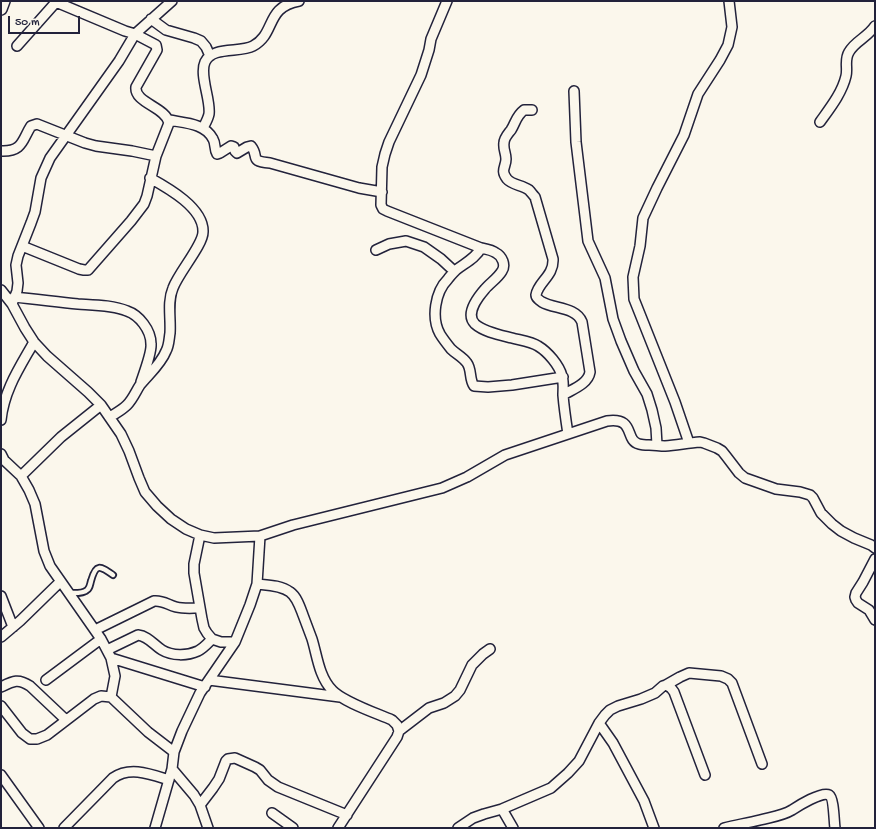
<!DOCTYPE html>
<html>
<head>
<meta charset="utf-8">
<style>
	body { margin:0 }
	#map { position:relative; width:876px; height:829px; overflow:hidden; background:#fbf7ec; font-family:"Gochi Hand",sans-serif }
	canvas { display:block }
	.frame { position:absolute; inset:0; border:2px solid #22223b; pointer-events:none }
	.scale { position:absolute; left:8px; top:16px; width:72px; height:18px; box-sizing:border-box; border:2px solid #22223b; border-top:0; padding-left:5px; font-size:12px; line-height:14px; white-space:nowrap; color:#22223b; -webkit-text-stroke:3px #fbf7ec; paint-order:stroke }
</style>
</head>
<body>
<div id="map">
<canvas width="876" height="829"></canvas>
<div class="frame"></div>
<div class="scale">50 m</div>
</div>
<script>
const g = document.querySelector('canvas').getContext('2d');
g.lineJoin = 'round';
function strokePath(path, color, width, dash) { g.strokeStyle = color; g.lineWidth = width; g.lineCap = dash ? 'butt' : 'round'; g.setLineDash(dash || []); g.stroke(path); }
const service = new Path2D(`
	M68,593C74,593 83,594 87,590C90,588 90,584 91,581C96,563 100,566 113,575`);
const minor = new Path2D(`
	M447,1L431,39L429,50L421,75L389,142L385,154L382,167L381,205L383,209L387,211L481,248C476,258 465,263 456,270C453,273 450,276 448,279C435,292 431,318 440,334C443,339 447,344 451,349C456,354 463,357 467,363C472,370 469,379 474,386L488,387L512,385L563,377
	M151,19L166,30L194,38L201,41L206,47L210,56
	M17,46L57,1
	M574,91L576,142L588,241L605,278L613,319L621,341L634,371L647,394L652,410L656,428L657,445
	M532,110H524C516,116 516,122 511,130C508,134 504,138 504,143C503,149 506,153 506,159C506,167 500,170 507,179C512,185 522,185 529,190C531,192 533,195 535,197L553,259C554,276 538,282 536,295C536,298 539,300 542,302C554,309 576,307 582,322L590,372C588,384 573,389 563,395
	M169,120C184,123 205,123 213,139C216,144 214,149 217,154L220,153L231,146L234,147L235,151L237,153L247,147L251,146C260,157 248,161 270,163L359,188L382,192
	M820,122C830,108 842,93 846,76C848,68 844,60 849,52C855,41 868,37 875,26
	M203,128C205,124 208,119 209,114C211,100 199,75 205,62C212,46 240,53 253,46C276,34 265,7 299,1
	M1,151C23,152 22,140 31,126L37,124L85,143L96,146L132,151L156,156
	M22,246L79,269L84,270H88L131,221L144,204L147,196L156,156L169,123C166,107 134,103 136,87L157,50L156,45L135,34L125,31L56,2
	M481,248C486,249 492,250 496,253C502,256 506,265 502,271C498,278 490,283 485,289C478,297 465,314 475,324C484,332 500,335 512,338C519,340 532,342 538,346C548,352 559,365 562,376C564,382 563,389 563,395C564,408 566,421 568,434
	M376,250L389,244L406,241L424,247L441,259L454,271
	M1,290L12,304L25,328L34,342L47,356L88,392L101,405L121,434L129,451L139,478L145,492L157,506L171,519L186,529L200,535L214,538L260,536L293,525L442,488L467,477L505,455L607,421C636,417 624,440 639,444C642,445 646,445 649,445C654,445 660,446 665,446C677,445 688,443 700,442L704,443L717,448L722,451L726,456L739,473L745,478L776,489L800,492L810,495L813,498L821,513L832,524L841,531L854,538L871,545L875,548
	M14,297C36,299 57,302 78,304C94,305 113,305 127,311C139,315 151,330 151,344C152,352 144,373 141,382
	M12,304L17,291L18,283L16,265L18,256L31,223L35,212L41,178L50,158L119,61L135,34L172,1
	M110,417C116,413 122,410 127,405C133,399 136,391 140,385C149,374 161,364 166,351C169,346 169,339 170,333C171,318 167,302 173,288C179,272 203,245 203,232C204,208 168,188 150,178
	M1,420C4,390 20,367 34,342
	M689,443L675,402L634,299L633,277L640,246L643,218L657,188L684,135L698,94L720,60L728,45L732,27L729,1
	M1,454L4,460L21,476L29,490L35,504L44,551L50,566L101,639L111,658L115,676L111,697
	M21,476L61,437L101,405
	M200,535L194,564V573L202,619L204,628L207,633L212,639L221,642H235
	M875,559L863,582L856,593L855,597L856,600L858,603L869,610L875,620
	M257,584C267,585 281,585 290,592C297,597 300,607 303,615C306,623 309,631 312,639C317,655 319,677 332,690C343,702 376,713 392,720L397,725L399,731L397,737L338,828
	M1,596L13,627
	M95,630L154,601C163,600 168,605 176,607C184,609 192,608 200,608
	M1,637L20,621L60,582
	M107,650L138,635C148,636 154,645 162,650C172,656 187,656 198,651C204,648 208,643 212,639
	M111,658L205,687
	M46,680L101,639
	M209,680L340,697
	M666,685L680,677L689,673L721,676L728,679L732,683L762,764
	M1,687C13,681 18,678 30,686L66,720
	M1,706L22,733L30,739H37L47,735L94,699L101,696L111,697L148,732L174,752
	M599,723L613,743L644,801L654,828
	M399,731L429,708L444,703L455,696L460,690L472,665L483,654L490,649
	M172,769L194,795L200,805L208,828
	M1,775L39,828
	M200,805L213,788L219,779L226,761L228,759L235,758L255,767L260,770L268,780L278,787L347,815
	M502,809L513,828
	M272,813L293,828
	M64,828L113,778C130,766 150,774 169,780
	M155,828L172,769L174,752L182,731L200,693L235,642L250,605L257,584L260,536
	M458,828L473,818L484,814L502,809L551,788L568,773L579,761L599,723L605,715L610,710L618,706L641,699L655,693L663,686L666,685L671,688L674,692L705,775
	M724,828C736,825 748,823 760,820C771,817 782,816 792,810C798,806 822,791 829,795C834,798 834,822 835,828`);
const tertiary = new Path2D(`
	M1,9L4,1`);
strokePath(service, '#22223b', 8);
strokePath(minor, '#22223b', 12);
strokePath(tertiary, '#22223b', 14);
strokePath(service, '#fbf7ec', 4.5);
strokePath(minor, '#fbf7ec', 9);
strokePath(tertiary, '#fbf7ec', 11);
</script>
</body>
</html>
